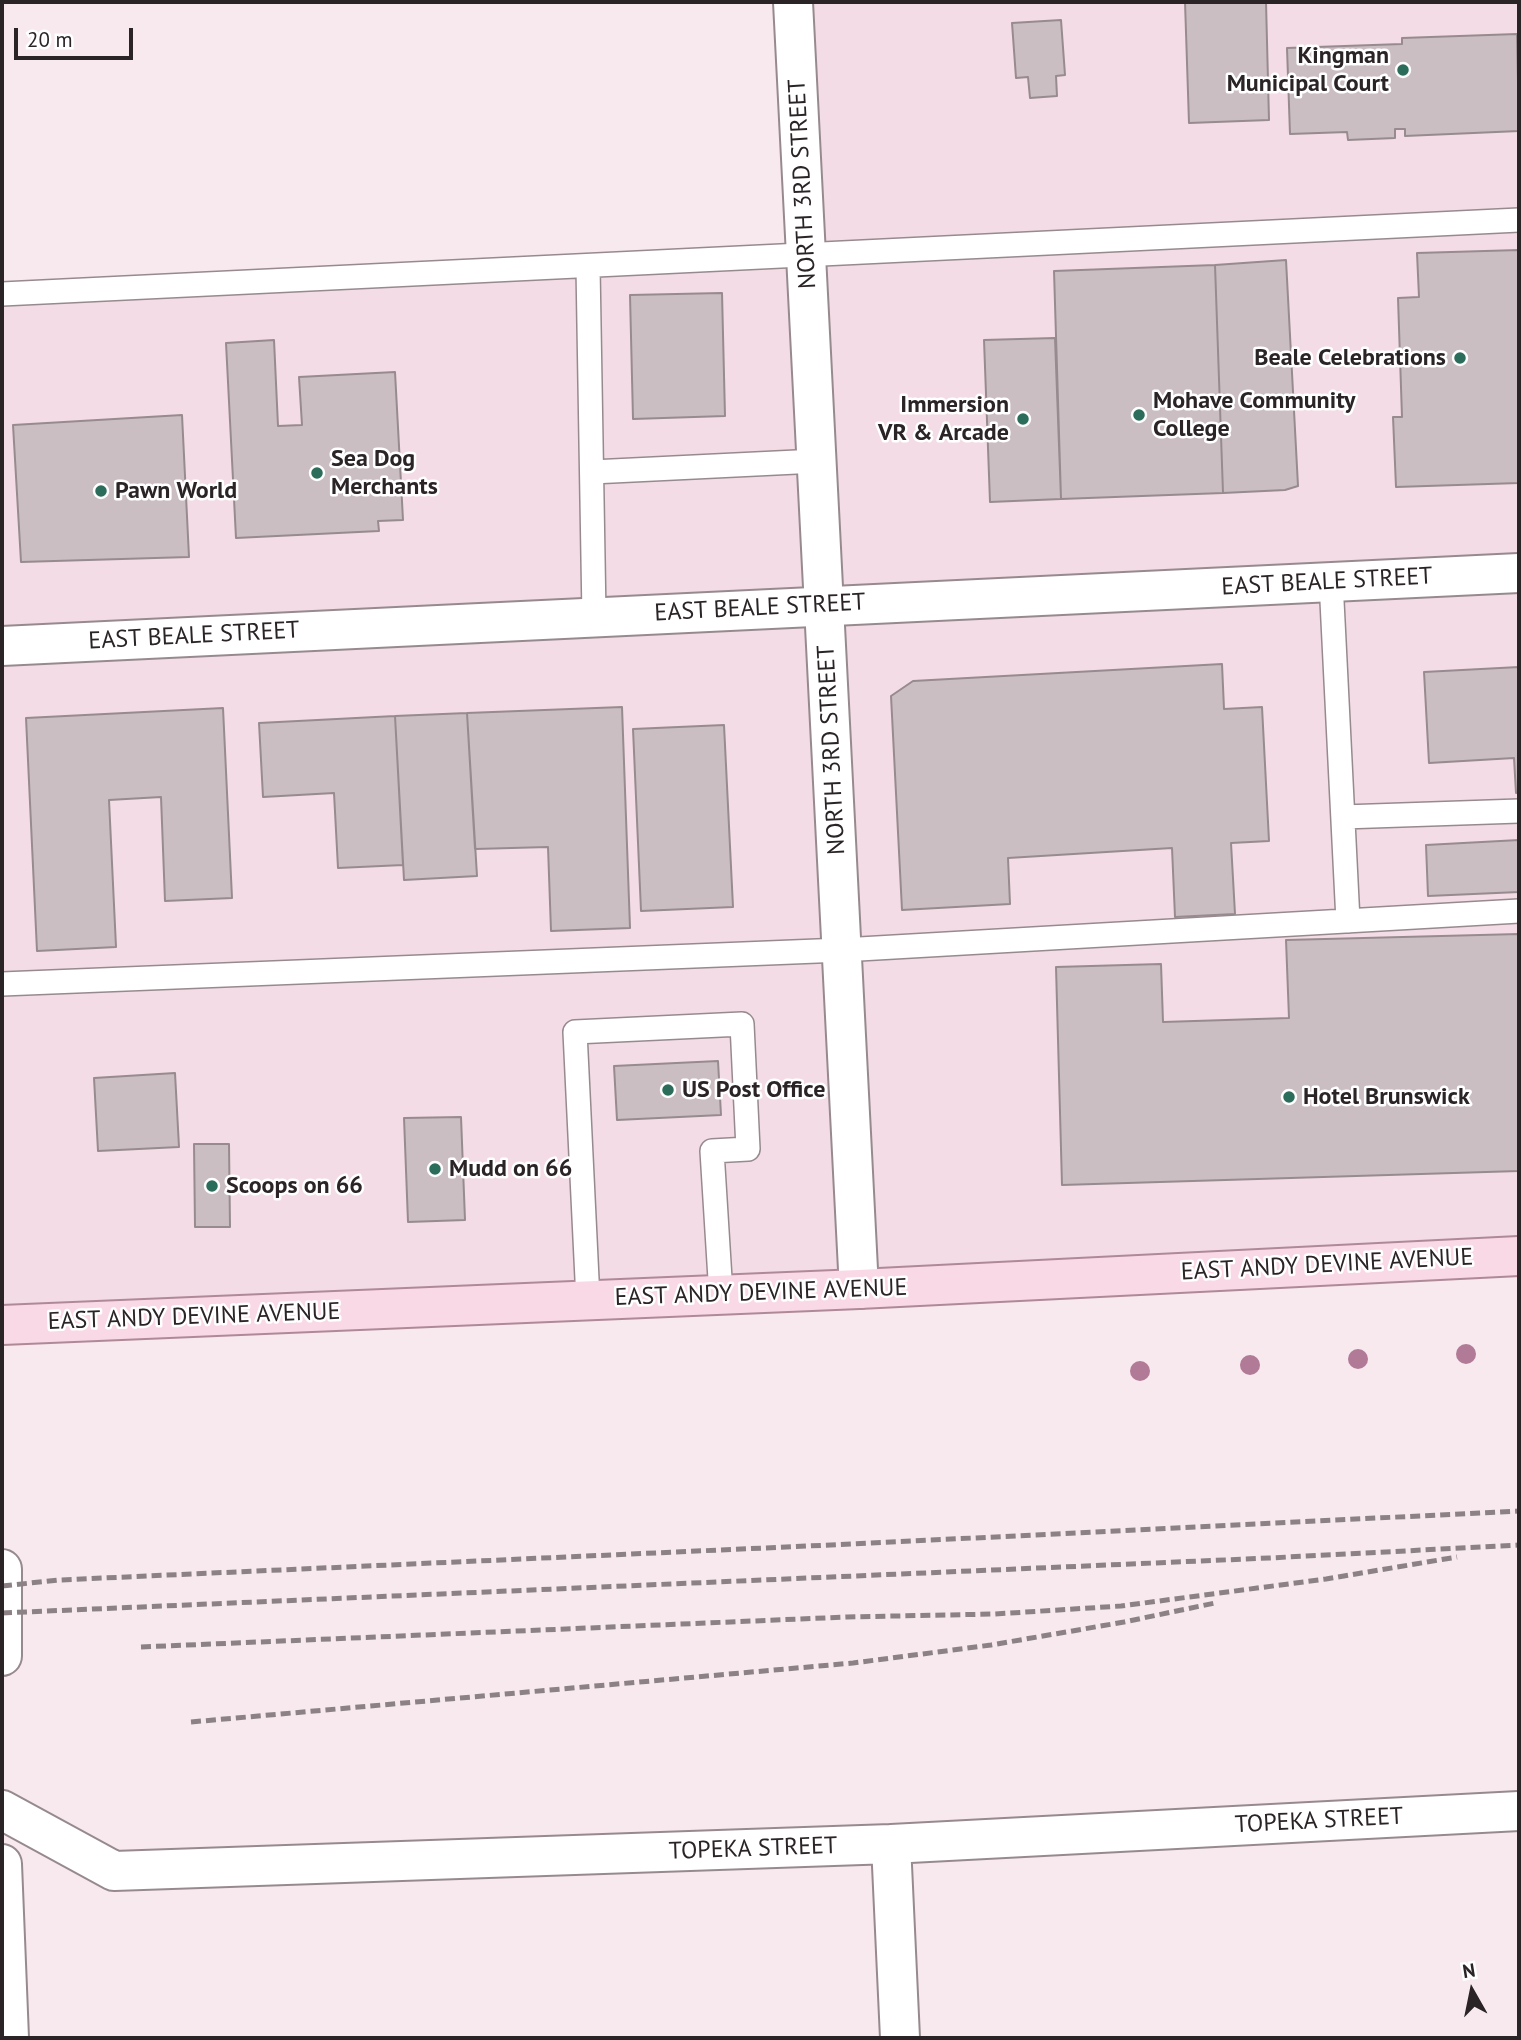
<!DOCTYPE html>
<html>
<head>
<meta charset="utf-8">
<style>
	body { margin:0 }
	#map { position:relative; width:1521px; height:2040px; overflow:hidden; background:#f7e9ee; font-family:"PT Sans",sans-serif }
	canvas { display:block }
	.frame { position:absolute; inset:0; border:4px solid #2a2426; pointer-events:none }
	.north { position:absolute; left:1437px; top:1956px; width:70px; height:70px; -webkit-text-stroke:5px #fff; paint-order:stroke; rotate:351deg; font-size:19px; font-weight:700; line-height:28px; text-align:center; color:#2a2426 }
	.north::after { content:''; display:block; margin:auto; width:24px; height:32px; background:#2a2426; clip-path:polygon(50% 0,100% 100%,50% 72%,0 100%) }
	.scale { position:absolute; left:14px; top:28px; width:119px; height:32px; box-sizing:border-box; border:4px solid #2a2426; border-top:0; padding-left:9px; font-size:21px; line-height:24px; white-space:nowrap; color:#2a2426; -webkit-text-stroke:5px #fff; paint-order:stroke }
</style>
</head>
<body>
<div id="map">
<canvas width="1521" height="2040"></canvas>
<div class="frame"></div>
<div class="north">N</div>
<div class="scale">20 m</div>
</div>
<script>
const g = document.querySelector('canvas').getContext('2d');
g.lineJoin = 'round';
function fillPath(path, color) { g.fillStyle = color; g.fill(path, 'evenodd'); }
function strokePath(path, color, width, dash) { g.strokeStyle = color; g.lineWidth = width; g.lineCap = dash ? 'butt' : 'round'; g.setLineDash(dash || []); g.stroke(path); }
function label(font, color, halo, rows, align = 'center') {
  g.font = font + ' "PT Sans",sans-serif'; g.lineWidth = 5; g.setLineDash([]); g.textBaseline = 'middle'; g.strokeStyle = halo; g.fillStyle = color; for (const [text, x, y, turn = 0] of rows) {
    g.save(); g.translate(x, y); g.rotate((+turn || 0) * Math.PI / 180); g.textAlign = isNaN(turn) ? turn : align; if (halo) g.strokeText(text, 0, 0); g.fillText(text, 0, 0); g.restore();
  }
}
const built = new Path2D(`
	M793,2H1519V1256L2,1326V294L806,256Z`);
const building = new Path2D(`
	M1185,2H1266L1269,120L1189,123Z
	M1061,20L1065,75L1056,76L1057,96L1030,98L1028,77L1016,78L1012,23Z
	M1517,34L1519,131L1405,136V129H1395V138L1348,140L1347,132L1290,134L1287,48L1402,44V38Z
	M1519,250V483L1396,487L1393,417H1402L1398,298L1419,297L1417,253Z
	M1286,260L1298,486L1285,490L1223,493L1215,265Z
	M1215,265L1223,493L1061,499L1054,271Z
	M722,293L725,416L633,419L630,295Z
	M1055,338L1061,499L990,502L984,340Z
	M274,340L278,426L302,425L299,377L395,372L403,520L378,521L379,531L236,538L226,343Z
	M182,415L189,557L21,562L13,425Z
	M1222,664L1224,709L1262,707L1269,841L1231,843L1235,914L1175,917L1172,848L1008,858L1010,904L902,910L891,696L913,681Z
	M1519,667V792L1516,793L1514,758L1429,763L1424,672Z
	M622,707L630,928L551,931L548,847L475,849L467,713Z
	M223,708L232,898L165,901L161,797L109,800L116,947L37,951L26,718Z
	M467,713L477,876L404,880L395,716Z
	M395,716L403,865L338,868L334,793L263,797L259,723Z
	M724,725L733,907L641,911L633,729Z
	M1519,840V892L1428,896L1426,845Z
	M1519,934V1171L1062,1185L1056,967L1161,964L1163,1022L1289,1018L1286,940Z
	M718,1061L721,1115L617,1120L614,1066Z
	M175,1073L179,1147L98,1151L94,1078Z
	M461,1117L465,1220L408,1222L404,1118Z
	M194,1144H229L230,1227H195Z`);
const service = new Path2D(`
	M588,267L594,616
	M2,294L1519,220
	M592,472L817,461
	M1331,581L1348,921
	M1343,817L1519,811
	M2,984L842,950L1519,911
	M588,1300L575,1032L742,1024L748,1149L712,1151L721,1295`);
const minor = new Path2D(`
	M793,2L859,1289
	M2,1569V1656
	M2,1810L114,1871L891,1844L1519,1811
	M891,1844L900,2038
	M2,1864L9,2038`);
const secondary = new Path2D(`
	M2,646L1519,573`);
const primary = new Path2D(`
	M2,1325L859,1289L1519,1256`);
const rail = new Path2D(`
	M2,1586L59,1580L852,1544L1519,1511
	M2,1613L1269,1558L1519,1545
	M141,1647L847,1617L995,1614L1121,1606L1326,1579L1457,1557
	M191,1722L853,1663L991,1645L1124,1622L1215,1603`);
const trees = [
	[1466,1354],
	[1358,1359],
	[1250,1365],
	[1140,1371]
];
const markers = [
	[1403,70,7,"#2c6c5b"],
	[1460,358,7,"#2c6c5b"],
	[1139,415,7,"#2c6c5b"],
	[1023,419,7,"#2c6c5b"],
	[317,473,7,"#2c6c5b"],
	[101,491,7,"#2c6c5b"],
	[668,1090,7,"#2c6c5b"],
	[1289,1097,7,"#2c6c5b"],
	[435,1169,7,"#2c6c5b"],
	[212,1186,7,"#2c6c5b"]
];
const poiNames = [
	["Kingman",1389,56,"right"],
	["Municipal Court",1389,84,"right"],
	["Beale Celebrations",1446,358,"right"],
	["Mohave Community",1153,401],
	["College",1153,429],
	["Immersion",1009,405,"right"],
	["VR & Arcade",1009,433,"right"],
	["Sea Dog",331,459],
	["Merchants",331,487],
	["Pawn World",115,491],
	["US Post Office",682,1090],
	["Hotel Brunswick",1303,1097],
	["Mudd on 66",449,1169],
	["Scoops on 66",226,1186]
];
const streetNames = [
	["NORTH 3RD STREET",803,184,-93],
	["EAST BEALE STREET",1327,582,-3],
	["EAST BEALE STREET",760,608,-3],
	["EAST BEALE STREET",194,636,-3],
	["NORTH 3RD STREET",832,750,-93],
	["EAST ANDY DEVINE AVENUE",1327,1265,-3],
	["EAST ANDY DEVINE AVENUE",761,1293,-2],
	["EAST ANDY DEVINE AVENUE",194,1317,-2],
	["TOPEKA STREET",1319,1821,-3],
	["TOPEKA STREET",753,1849,-2]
];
fillPath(built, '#f3dce5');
fillPath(building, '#cbbec3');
strokePath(building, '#978b8f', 2);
strokePath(service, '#978a8f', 26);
strokePath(minor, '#978a8f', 42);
strokePath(secondary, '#978a8f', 42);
strokePath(primary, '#af8998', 42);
strokePath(service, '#fff', 23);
strokePath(minor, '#fff', 38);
strokePath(secondary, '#fff', 38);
strokePath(primary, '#fad9e6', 38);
strokePath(rail, '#8c8285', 5, [10, 5]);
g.fillStyle = '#b17a96';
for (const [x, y] of trees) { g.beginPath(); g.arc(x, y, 10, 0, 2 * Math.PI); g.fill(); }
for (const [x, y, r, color] of markers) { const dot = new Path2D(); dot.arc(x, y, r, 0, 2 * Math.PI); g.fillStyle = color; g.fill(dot); strokePath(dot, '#fff', 2.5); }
label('bold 24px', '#2a2426', '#fff', poiNames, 'left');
label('24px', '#2a2426', '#fff', streetNames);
</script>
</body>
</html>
